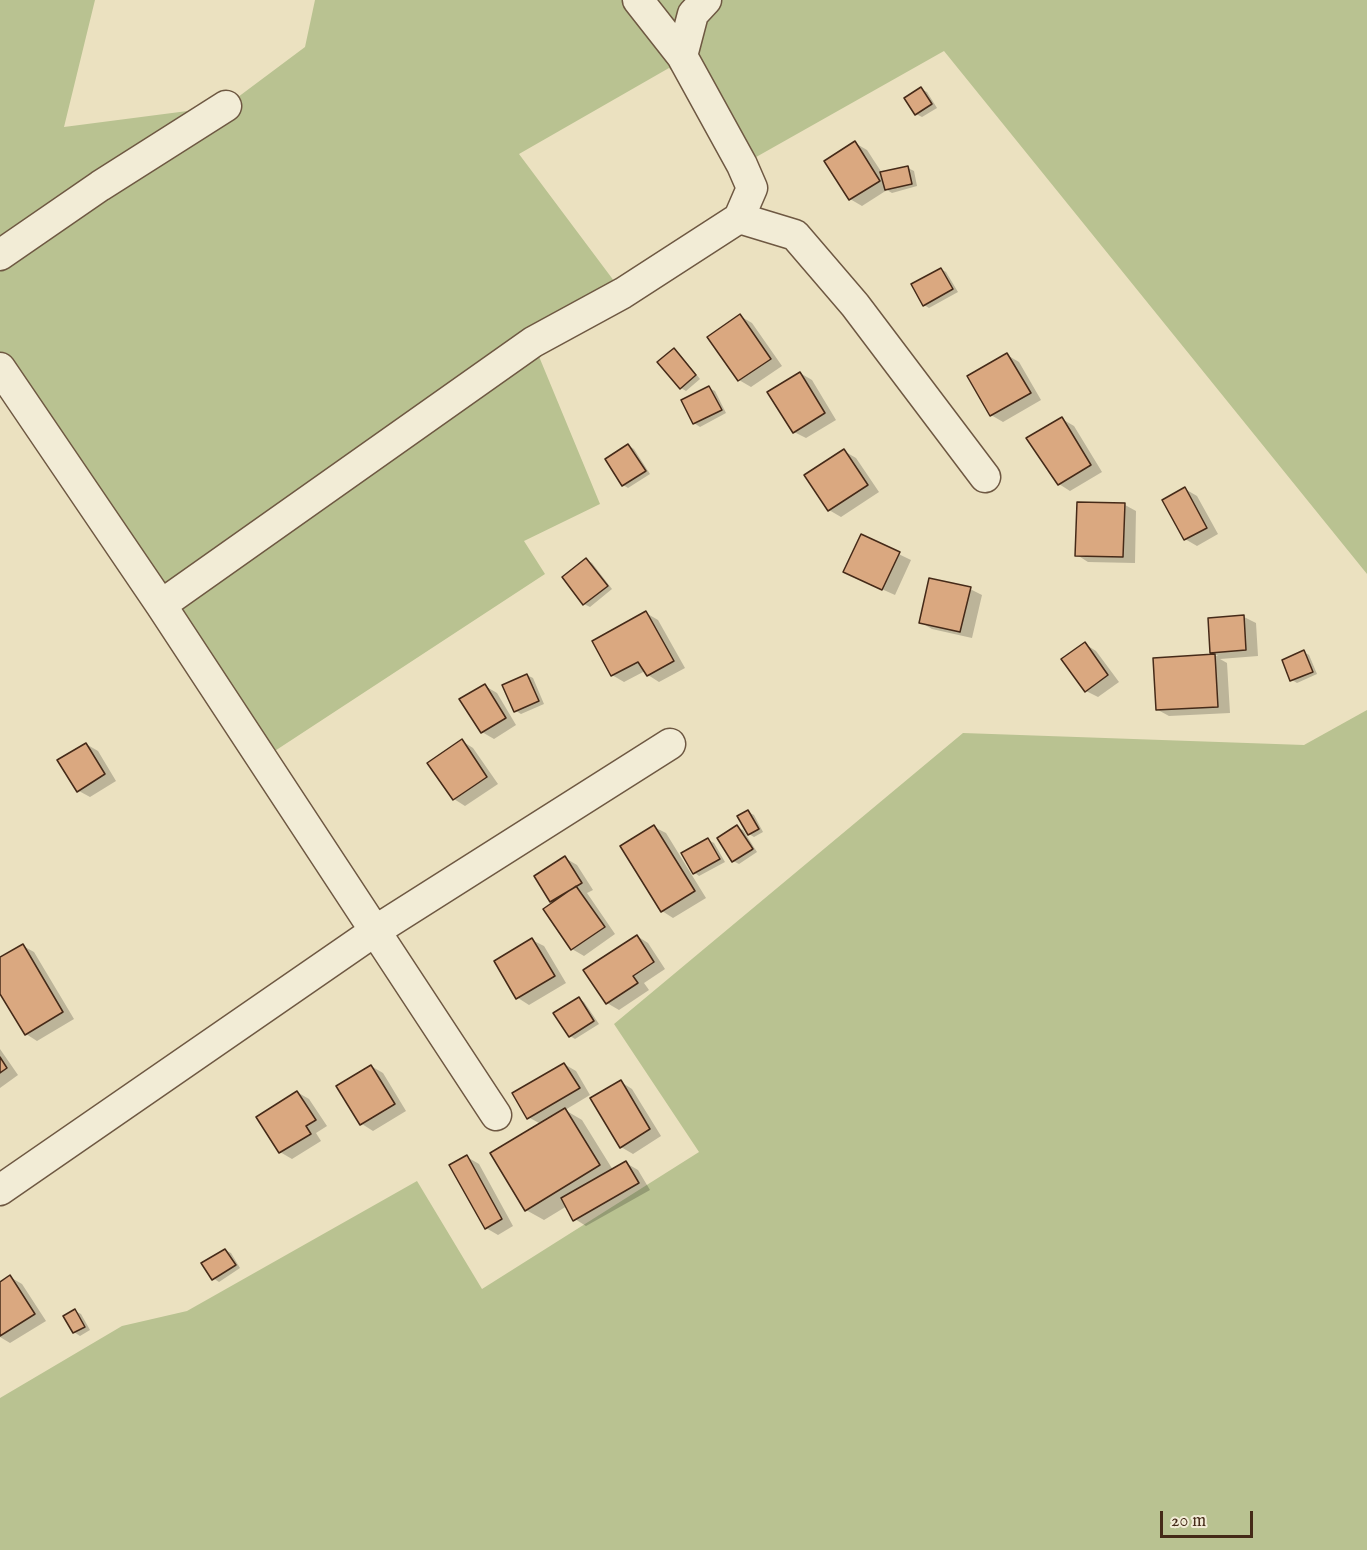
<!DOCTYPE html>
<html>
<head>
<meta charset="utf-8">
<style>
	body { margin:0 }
	#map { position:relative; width:1367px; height:1550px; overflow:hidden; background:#ebe1c0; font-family:"IM FELL English",serif }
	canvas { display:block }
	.scale { position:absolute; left:1160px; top:1511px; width:93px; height:27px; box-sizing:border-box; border:3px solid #452a18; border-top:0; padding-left:8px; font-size:18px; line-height:21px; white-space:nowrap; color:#452a18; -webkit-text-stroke:4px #f2ecd6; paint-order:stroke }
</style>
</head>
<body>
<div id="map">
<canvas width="1367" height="1550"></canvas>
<div class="scale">20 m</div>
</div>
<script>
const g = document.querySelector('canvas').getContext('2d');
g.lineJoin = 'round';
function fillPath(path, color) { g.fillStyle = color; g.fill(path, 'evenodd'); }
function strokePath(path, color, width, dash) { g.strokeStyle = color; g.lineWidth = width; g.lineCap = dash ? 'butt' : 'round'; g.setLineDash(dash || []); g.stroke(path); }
const green = new Path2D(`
	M0,0H95L64,127L226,106L305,47L315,0H1367V574L944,51L742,165L712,112L669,68L519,154L623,293L533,342L600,504L524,541L545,574L261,760L0,368Z
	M1367,710V1550H0V1398L122,1326L187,1311L417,1181L482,1289L699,1152L614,1024L963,733L1304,745Z`);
const shadow = new Path2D(`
	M921,89L927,92L937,108L922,117L916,114Z
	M855,143L867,150L882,173L908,168L914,171L917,186L892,193L887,190L862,206L850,199Z
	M941,269L946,272L958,292L929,308L924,305Z
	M740,316L752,323L782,366L751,387L739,380Z
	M674,350L679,353L700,379L686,391L681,388Z
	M1007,355L1019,362L1041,400L1003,422L991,415Z
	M800,373L812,380L836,420L806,438L794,432Z
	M709,388L715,391L726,413L700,427L694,423L683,401Z
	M1062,419L1074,426L1102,472L1070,491L1059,484Z
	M628,445L634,449L650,474L628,488L623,485Z
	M844,451L856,458L879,492L841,517L829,510Z
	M1185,489L1197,496L1218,534L1197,546L1185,539Z
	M1125,505L1136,511L1135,563L1088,562L1077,555Z
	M861,536L911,560L895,595L857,578Z
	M587,560L592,563L612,589L590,607L584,604Z
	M970,589L982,595L972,638L932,629L920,622Z
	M646,613L658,620L685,668L659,682L648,675L645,671L624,682L612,675Z
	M1244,617L1256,623L1258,656L1220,659L1227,663L1230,713L1169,716L1158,710L1155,659L1218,656L1211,652Z
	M1085,644L1096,651L1119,682L1098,697L1086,691Z
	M1304,652L1309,655L1317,674L1297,683L1292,680Z
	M527,675L533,678L544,704L521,714L516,711Z
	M485,686L497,693L516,725L494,739L482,732Z
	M462,741L473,748L498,784L465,806L454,799Z
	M86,744L98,751L116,781L90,797L79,791Z
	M748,812L754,815L763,832L754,837L749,834Z
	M654,827L666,833L706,898L673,918L662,911Z
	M737,827L743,830L757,852L739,864L733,861Z
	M708,840L714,843L725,862L699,876L694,872Z
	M565,858L577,865L593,890L587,893L615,934L584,956L572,949L545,910L555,903L551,901Z
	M637,936L648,943L665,969L644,983L649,990L619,1010L607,1003Z
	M532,940L544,946L566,983L529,1005L518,998Z
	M23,946L34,952L74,1019L37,1041L26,1034L0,991V959Z
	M579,999L584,1002L599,1024L575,1039L570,1036Z
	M0,1049L18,1075L0,1088Z
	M564,1064L576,1071L590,1095L565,1110L582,1120L613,1170L626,1163L638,1170L650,1190L586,1226L575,1219L567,1206L544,1220L526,1210L541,1124L528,1117Z
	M371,1066L383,1073L406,1111L373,1131L362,1124L338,1086Z
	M621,1082L632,1089L661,1136L633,1154L621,1147Z
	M297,1092L309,1099L327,1126L316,1133L321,1141L292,1159L280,1152Z
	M467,1157L479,1164L513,1226L498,1235L486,1228Z
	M225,1250L231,1253L240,1268L219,1282L213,1278Z
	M10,1277L22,1284L46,1321L10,1343L0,1337V1284Z
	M75,1311L81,1314L90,1330L80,1336L74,1332L66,1316Z`);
const building = new Path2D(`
	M921,87L932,104L915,115L904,98Z
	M855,141L880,181L849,200L824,161Z
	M908,166L912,184L885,190L880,172Z
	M941,268L953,289L923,306L911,284Z
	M740,314L771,359L738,381L707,337Z
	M674,348L696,375L680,389L657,362Z
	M1007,353L1031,393L990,416L967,376Z
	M800,372L825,413L793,433L767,392Z
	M709,386L722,410L693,424L681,400Z
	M1062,417L1091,465L1058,485L1026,438Z
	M628,444L646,471L622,486L605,459Z
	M844,449L868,485L828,511L804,475Z
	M1185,487L1207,528L1184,540L1162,500Z
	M1077,502L1125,503L1123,557L1075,556Z
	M861,534L900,552L882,590L843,572Z
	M586,558L608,586L583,605L562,577Z
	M929,578L971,587L960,632L919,623Z
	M646,611L674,661L647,676L638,662L611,676L592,641Z
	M1244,615L1246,650L1210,653L1208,618Z
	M1085,642L1108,675L1085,692L1061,659Z
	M1304,650L1313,672L1290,681L1282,660Z
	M1215,654L1218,707L1156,710L1153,658Z
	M527,674L539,701L514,712L502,685Z
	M485,684L506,718L481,733L459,699Z
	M462,739L487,777L453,800L427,763Z
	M86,743L105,774L77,792L57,760Z
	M748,810L759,829L748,835L737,816Z
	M654,825L695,891L661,912L620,846Z
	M737,825L753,849L732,862L717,838Z
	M708,838L720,859L693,874L681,853Z
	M565,856L582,883L550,902L534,876Z
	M576,886L605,927L571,950L543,909Z
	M637,935L654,962L633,976L638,983L606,1004L583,970Z
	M532,938L555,976L516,999L494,961Z
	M23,944L63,1012L25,1035L0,994V957Z
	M579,997L594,1021L569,1037L553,1013Z
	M0,1057L7,1068L0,1073Z
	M564,1063L580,1088L527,1119L512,1093Z
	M371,1065L395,1104L360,1125L336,1086Z
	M621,1080L650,1129L620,1148L590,1098Z
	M297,1091L316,1120L306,1126L311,1134L279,1153L256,1117Z
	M565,1108L600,1165L525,1211L490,1153Z
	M467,1155L502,1219L485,1229L449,1165Z
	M626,1161L639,1183L573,1221L561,1198Z
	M225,1249L236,1265L212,1280L201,1263Z
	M10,1275L35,1314L0,1336V1282Z
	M75,1309L85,1327L73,1333L63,1316Z`);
const street = new Path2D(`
	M638,0L682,56
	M706,0L693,14L682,56L742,165L752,188L739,218
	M0,255L100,186L226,106
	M0,368L161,605L496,1115
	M161,605L533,342L623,293L739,218L795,235L855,305L985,477
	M0,1190L375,931L670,744`);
fillPath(green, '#b9c291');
fillPath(shadow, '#0003');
fillPath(building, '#daa880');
strokePath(building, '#452a18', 1.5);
strokePath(street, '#6e5842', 33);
strokePath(street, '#f2ecd6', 30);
</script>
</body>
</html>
